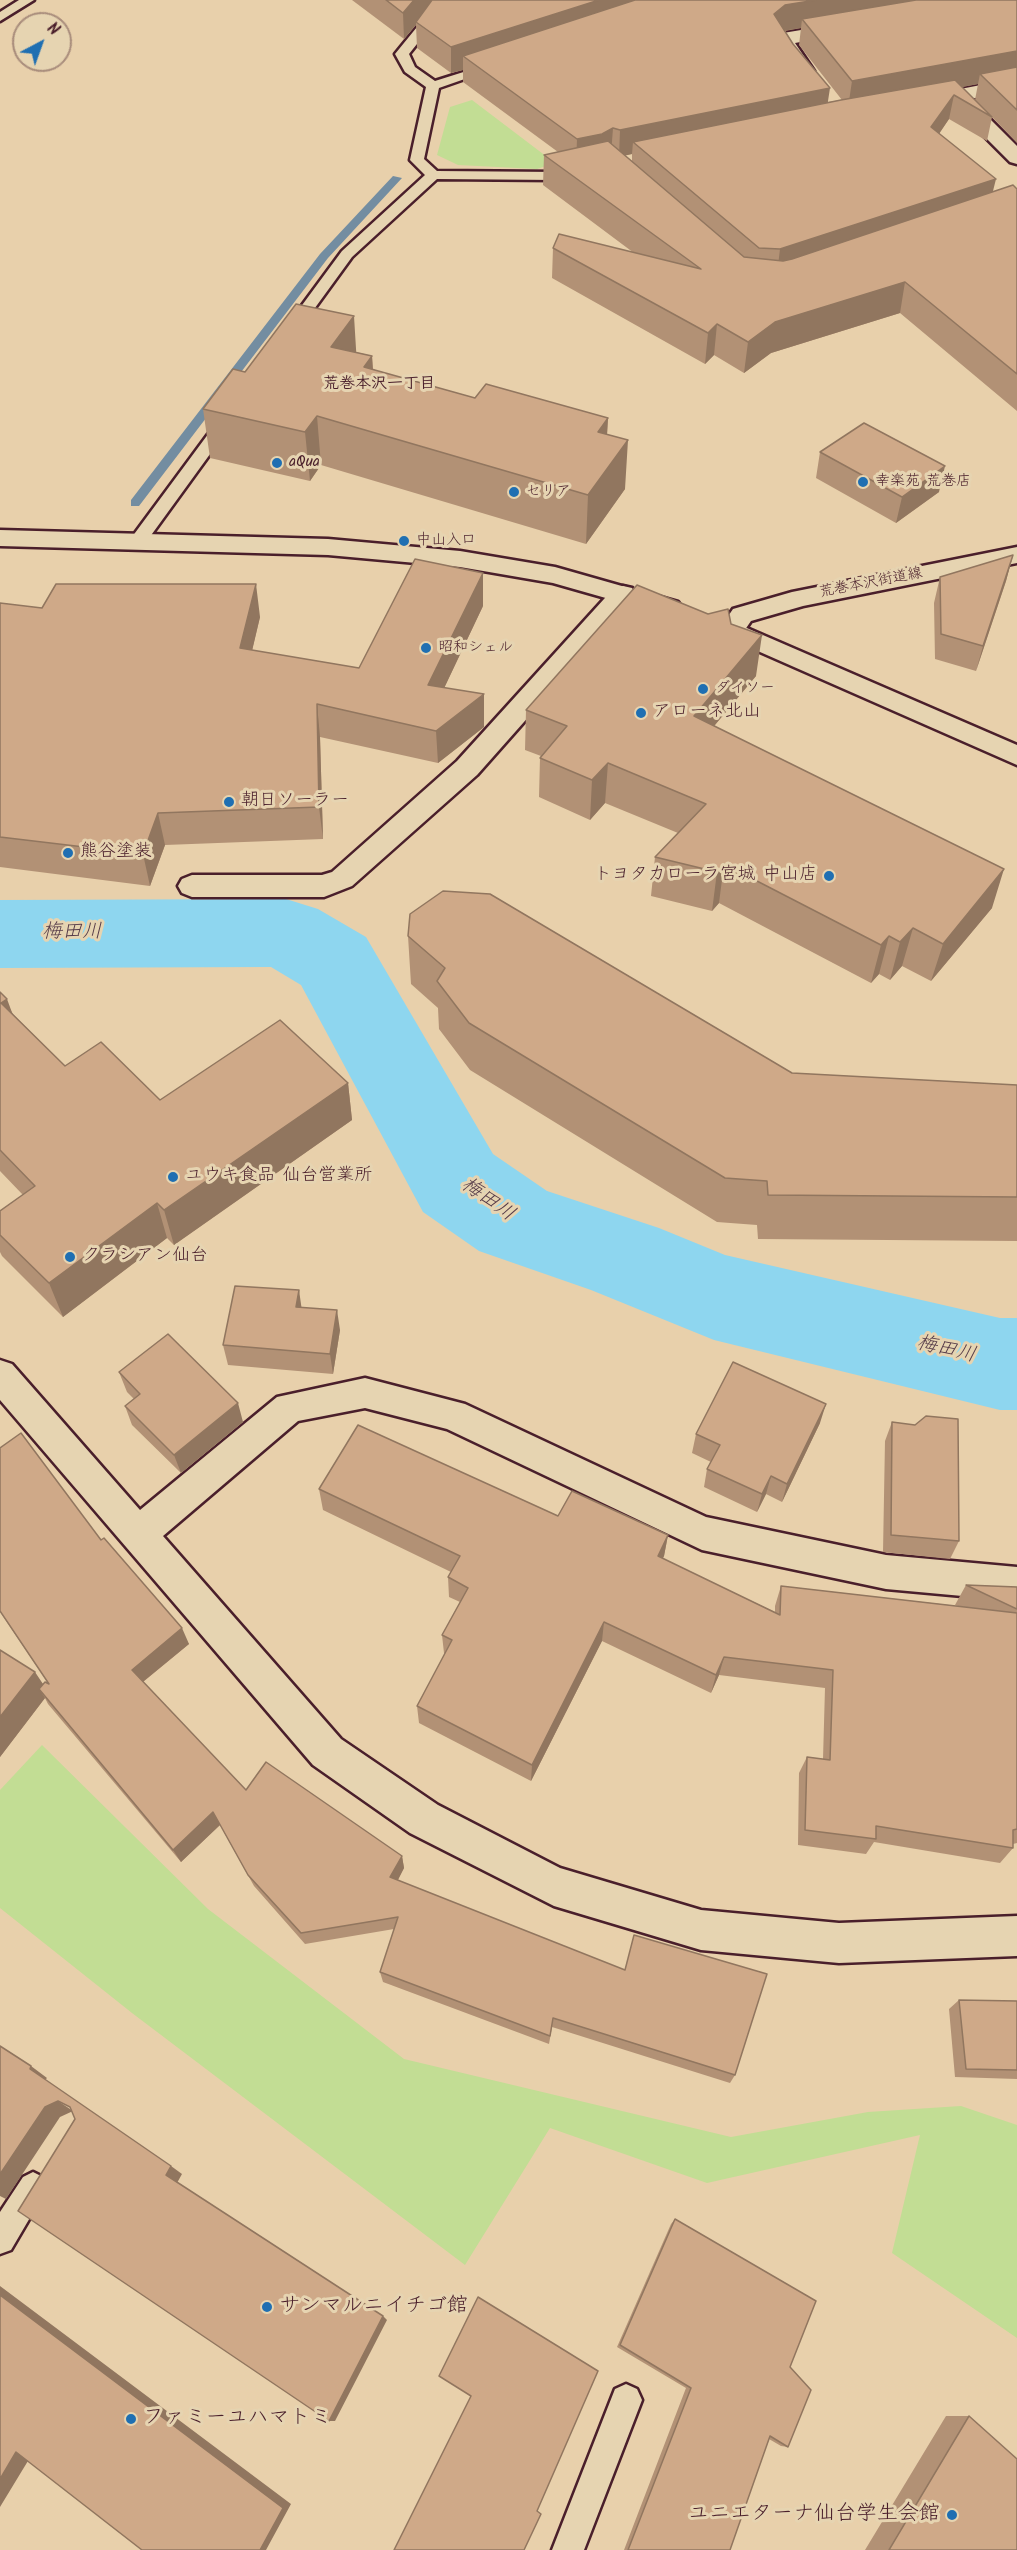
<!DOCTYPE html>
<html>
<head>
<meta charset="utf-8">
<style>
	body { margin:0 }
	#map { position:relative; width:1017px; height:2550px; overflow:hidden; background:#e8d0ab; font-family:Kalam,sans-serif }
	canvas { display:block }
	.north { position:absolute; left:12px; top:12px; width:60px; height:60px; box-sizing:border-box; background:#e6d4b1; border:2px solid #a88c7b; border-radius:50%; rotate:41deg; font-size:16px; font-weight:700; line-height:24px; text-align:center; color:#4a1f2b }
	.north::after { content:''; display:block; margin:auto; width:21px; height:27px; background:#1f6fb2; clip-path:polygon(50% 0,100% 100%,50% 72%,0 100%) }
</style>
</head>
<body>
<div id="map">
<canvas width="1017" height="2550"></canvas>
<div class="north">N</div>
</div>
<script>
const g = document.querySelector('canvas').getContext('2d');
g.lineJoin = 'round';
function fillPath(path, color) { g.fillStyle = color; g.fill(path, 'evenodd'); }
function strokePath(path, color, width, dash) { g.strokeStyle = color; g.lineWidth = width; g.lineCap = dash ? 'butt' : 'round'; g.setLineDash(dash || []); g.stroke(path); }
function label(font, color, halo, rows, align = 'center') {
  g.font = font + ' Kalam,"Klee One",sans-serif'; g.lineWidth = 6; g.setLineDash([]); g.textBaseline = 'middle'; g.strokeStyle = halo; g.fillStyle = color; for (const [text, x, y, turn = 0] of rows) {
    g.save(); g.translate(x, y); g.rotate((+turn || 0) * Math.PI / 180); g.textAlign = isNaN(turn) ? turn : align; if (halo) g.strokeText(text, 0, 0); g.fillText(text, 0, 0); g.restore();
  }
}
const green = new Path2D(`
	M472,100L555,163L537,169L458,165L437,155L450,107Z
	M42,1745L208,1909L404,2059L731,2137L868,2112L961,2106L1017,2125V2338L892,2253L920,2135L707,2183L550,2128L465,2265L132,2013L0,1908V1790Z`);
const stream = new Path2D(`
	M393,176L402,178L328,258L139,506H131V500L320,254Z`);
const river = new Path2D(`
	M286,899L318,909L366,937L493,1154L547,1191L659,1228L725,1255L1000,1318H1017V1410H1000L714,1340L591,1290L479,1251L423,1212L301,985L271,967L0,968V900Z`);
const service = new Path2D(`
	M19,0H34L0,21V12Z
	M439,0H452L409,54L415,67L435,81L492,63L499,67L439,88L424,159L437,171L556,172L573,168L580,172L578,175L556,180L437,179L352,257L296,334H286L283,331L342,251L425,175L410,160L426,87L405,72L395,54Z
	M226,416L234,421L144,545H132L130,541L132,537L220,418Z
	M33,2172L43,2177L48,2187L11,2250L0,2254V2212L23,2177Z
	M626,2384L637,2389L642,2400L584,2550H552L615,2389Z`);
const minor = new Path2D(`
	M843,23L852,29L850,33L795,43L814,71L804,77L797,75L773,39L783,33Z
	M1017,78V90L970,99L1017,146V164L1010,162L951,103L924,108L917,106L914,102L917,98L924,96Z
	M1017,547V563L803,606L751,621L742,634L733,636L724,634L720,628L733,609L792,592Z
	M623,586L632,588L636,594L632,600L477,775L352,886L324,897H192L182,893L178,886L182,879L192,875H322L332,872L457,761L614,588Z
	M0,1360L12,1364L140,1510L277,1397L365,1378L465,1404L706,1517L886,1555L1017,1567V1601L886,1589L702,1550L447,1429L365,1408L298,1421L163,1536L341,1739L438,1805L560,1868L701,1910L839,1923L1017,1916V1956L839,1963L701,1950L554,1906L410,1833L313,1765L0,1400Z`);
const tertiary = new Path2D(`
	M0,530L328,539L460,551L555,567L678,602L682,608L678,614L669,616L553,583L460,567L328,555L0,546Z
	M719,616L1017,745V765L710,630L706,624L710,618Z`);
const wall = new Path2D(`
	M352,0H1017V143L992,117L987,141L949,119L939,133L993,192L1017,189V411L900,313L771,353L744,373L714,355L705,364L552,278L553,248L634,253L543,185L544,155L558,152L463,82V70L451,73L417,48L416,25L404,39ZM801,28L799,45L842,100L828,102L785,31ZM978,84L975,100L962,87ZM632,154V161L625,155Z
	M356,352L372,356L373,370L475,398L608,418L607,435L625,489L586,544L321,465L310,481L210,458L203,409L245,372Z
	M820,452L939,492L896,523L816,478Z
	M1013,555L1006,581L976,671L935,659L934,603L940,577Z
	M0,603L42,608L260,617L252,650L359,668L483,606L444,688L484,727L438,763L320,737L323,839L165,845L150,886L0,867Z
	M731,624L756,676L714,726L992,908L931,981L902,966L890,980L879,974L871,983L719,903L712,911L651,896L655,857L678,833L605,803L590,820L539,797L540,758L541,756L525,750L526,710Z
	M408,936L792,1073L1017,1085V1241L758,1239L757,1225L717,1222L470,1070L439,1029L438,1008L411,984Z
	M0,992L13,1014L65,1066L160,1100L348,1083L352,1120L174,1245L167,1238L63,1317L2,1256L0,1252V1211L23,1195L0,1171Z
	M340,1330L333,1374L228,1365L223,1345Z
	M119,1372L243,1422L181,1473L132,1425L125,1406L134,1399L127,1392Z
	M892,1422L959,1541L950,1559L883,1552L885,1441Z
	M820,1423L782,1502L766,1494L757,1512L704,1487L707,1469L711,1462L692,1453L696,1434Z
	M0,1448L101,1540L189,1644L143,1682L246,1790L402,1856L404,1868L398,1880L735,2075L730,2083L552,2027L549,2044L383,1982L380,1972L394,1929L305,1944L254,1886L220,1825L181,1862L48,1704L45,1698L0,1757V1650L43,1684L48,1683L0,1612Z
	M319,1489L558,1516L668,1535L664,1556L662,1559L775,1612V1606L781,1586L958,1606L955,1605L966,1585L1017,1587V1843L1013,1844V1848L1000,1863L874,1842L866,1854L798,1845L799,1773L807,1757L823,1759L825,1688L719,1675L711,1693L602,1641L531,1781L419,1723L417,1706L445,1654L444,1653L442,1635L460,1602L449,1597L448,1577L451,1572L323,1510Z
	M959,2000L1017,2001V2079L955,2077L949,2009Z
	M675,2219L790,2367L788,2447L781,2446L769,2439L730,2550H624L686,2388L617,2347L671,2224Z
	M946,2416H969L1017,2550H865Z`);
const shadedWall = new Path2D(`
	M414,0H436L416,22V25L404,39L403,13Z
	M599,0H647L463,56V70L451,73V47Z
	M816,0H974L802,19L801,28L782,31L774,14L785,5Z
	M1017,51V77L980,74L978,84L848,108L852,81Z
	M830,88L826,114L633,142L632,154L619,157L620,130Z
	M954,95L949,119L927,152L931,127Z
	M613,128L611,155L576,165L577,139Z
	M996,179L990,203L777,274L780,249Z
	M905,282L900,313L771,353L744,373L748,342L775,322Z
	M354,316L357,365L331,347Z
	M717,324L714,355L705,364L708,333Z
	M372,356L375,404L364,367Z
	M317,416L321,465L310,481L305,432Z
	M608,418L605,467L598,432Z
	M628,440L625,489L586,544L588,495Z
	M945,466L939,492L896,523L902,497Z
	M1013,555L1006,581L976,671L983,646Z
	M483,573V606L430,718L428,685Z
	M256,584L260,617L245,681L240,648Z
	M762,635L756,676L689,756L694,716Z
	M484,694V727L438,763L436,731Z
	M317,704L320,737L323,839L319,807Z
	M608,763L605,803L590,820L592,780Z
	M158,813L165,845L150,886L143,854Z
	M724,864L719,903L712,911L717,872Z
	M1004,869L992,908L931,981L943,944Z
	M913,928L902,966L890,980L900,942Z
	M889,936L879,974L871,983L881,945Z
	M7,999L21,1037L1,1003Z
	M348,1083L352,1120L174,1245L164,1210Z
	M157,1203L167,1238L63,1317L49,1283Z
	M299,1290L302,1311L296,1307Z
	M337,1310L340,1330L333,1374L330,1354Z
	M238,1403L243,1422L181,1473L174,1455Z
	M826,1404L820,1423L782,1502L787,1484Z
	M771,1476L766,1494L757,1512L762,1494Z
	M668,1535L664,1556L654,1576L658,1556Z
	M604,1622L602,1641L531,1781L532,1765Z
	M182,1628L189,1644L139,1685L132,1670Z
	M724,1657L719,1675L711,1693L716,1675Z
	M35,1672L49,1693L39,1689L45,1698L0,1757V1717Z
	M213,1812L220,1825L181,1862L173,1850Z
	M402,1856L404,1868L393,1889L390,1877Z
	M31,2066L47,2078L45,2080L30,2069Z
	M58,2101L73,2111L60,2117L6,2199L0,2196V2174L45,2107Z
	M171,2166L182,2174L177,2183L166,2175Z
	M0,2286L291,2504L266,2550H260L0,2295Z
	M383,2316L387,2320L335,2421H329Z
	M34,2451L0,2507V2479L16,2452Z`);
const building = new Path2D(`
	M386,0H414L403,13Z
	M432,0H599L451,47L416,22Z
	M635,0H816L785,5L774,14L793,44L830,88L620,130L613,128L602,134L577,139L463,56Z
	M916,0H1017V51L852,81L802,19Z
	M1017,67V110L980,74Z
	M955,80L992,117L954,95L931,127L996,179L780,249L759,248L633,142L841,100Z
	M608,141L744,257L783,261L792,259L1013,185L1017,189V374L905,282L775,322L748,342L717,324L708,333L553,248L559,234L701,269L544,155Z
	M296,304L354,316L331,347L372,356L364,367L475,398L486,384L608,418L598,432L628,440L588,495L317,416L305,432L203,409L233,369L245,372Z
	M864,423L945,466L902,497L820,452Z
	M1013,555L983,646L941,634L940,577Z
	M415,559L483,573L428,685L484,694L436,731L317,704L319,807L158,813L143,854L0,837V603L42,608L56,584H256L240,648L359,668Z
	M637,585L708,614L728,609L731,624L762,635L694,716L1004,869L943,944L913,928L900,942L889,936L881,945L724,864L717,872L655,857L706,804L608,763L592,780L540,758L567,726L526,710Z
	M443,891L490,894L792,1073L1017,1085V1197L768,1195L767,1181L725,1178L469,1023L437,981L445,968L408,936L410,914Z
	M0,992L7,999L1,1003L65,1066L101,1042L160,1100L280,1020L348,1083L164,1210L157,1203L49,1283L0,1235V1211L35,1186L0,1150Z
	M235,1286L299,1290L296,1307L337,1310L330,1354L223,1345Z
	M168,1334L238,1403L174,1455L125,1406L140,1394L119,1372Z
	M733,1362L826,1404L787,1484L771,1476L762,1494L707,1469L720,1445L696,1434Z
	M926,1416L958,1419L959,1541L891,1535L892,1422L915,1425Z
	M358,1425L558,1516L572,1491L668,1535L658,1556L780,1615L781,1586L1017,1613V1829L1013,1830V1848L876,1826V1839L805,1830L807,1757L830,1760L833,1670L724,1657L716,1675L604,1622L532,1765L417,1706L452,1640L442,1635L468,1588L448,1577L460,1556L319,1489Z
	M21,1433L101,1540L104,1538L182,1628L132,1670L246,1790L266,1762L402,1856L390,1877L625,1970L634,1935L767,1974L735,2075L553,2018L550,2036L380,1972L398,1917L301,1933L248,1875L213,1812L173,1850L39,1689L45,1682L49,1684L0,1611V1448Z
	M966,1585L1017,1587V1609Z
	M0,1650L35,1672L0,1717Z
	M959,2000L1017,2001V2070L966,2069Z
	M0,2046L31,2066L30,2069L171,2166L166,2175L383,2316L329,2421L18,2211L75,2119L70,2107L58,2101L45,2107L0,2174Z
	M675,2219L816,2301L790,2367L811,2390L788,2447L770,2436L730,2550H628L691,2388L620,2345Z
	M0,2295L283,2508L260,2550H142L16,2452L0,2479Z
	M478,2297L598,2371L537,2511L541,2514L524,2550H394L471,2396L439,2376Z
	M969,2416L1017,2459V2550H889Z`);
const markers = [
	[277,463,6,"#1f6fb2"],
	[863,482,6,"#1f6fb2"],
	[514,492,6,"#1f6fb2"],
	[404,541,6,"#1f6fb2"],
	[426,648,6,"#1f6fb2"],
	[703,689,6,"#1f6fb2"],
	[641,713,6,"#1f6fb2"],
	[229,802,6,"#1f6fb2"],
	[68,853,6,"#1f6fb2"],
	[829,876,6,"#1f6fb2"],
	[173,1177,6,"#1f6fb2"],
	[70,1257,6,"#1f6fb2"],
	[267,2307,6,"#1f6fb2"],
	[131,2419,6,"#1f6fb2"],
	[952,2515,6,"#1f6fb2"]
];
const farPoinames = [
	["aQua",289,463],
	["幸楽苑 荒巻店",875,482],
	["セリア",526,492],
	["中山入口",416,541],
	["昭和シェル",438,648],
	["ダイソー",715,689]
];
const farStreetnames = [
	["荒巻本沢街道線",871,584,-11]
];
const farNeighbourhoodnames = [
	["荒巻本沢一丁目",379,385]
];
const poiNames = [
	["アローネ北山",653,713],
	["朝日ソーラー",241,802],
	["熊谷塗装",80,853],
	["トヨタカローラ宮城 中山店",817,876,"right"],
	["ユウキ食品 仙台営業所",185,1177],
	["クラシアン仙台",82,1257]
];
const waterNames = [
	["梅田川",72,934],
	["梅田川",487,1201,35],
	["梅田川",946,1351,13]
];
const nearPoinames = [
	["サンマルニイチゴ館",279,2307],
	["ファミーユハマトミ",143,2419],
	["ユニエターナ仙台学生会館",940,2515,"right"]
];
fillPath(green, '#c2dd94');
fillPath(stream, '#738da1');
fillPath(river, '#8ed6ef');
strokePath(service, '#4a1f2b', 5);
strokePath(minor, '#4a1f2b', 5);
strokePath(tertiary, '#4a1f2b', 5);
fillPath(service, '#e6d4b1');
fillPath(minor, '#e6d4b1');
fillPath(tertiary, '#e6d4b1');
fillPath(wall, '#b29175');
fillPath(shadedWall, '#91765f');
fillPath(building, '#cfa988');
strokePath(building, '#91765f', 1.5);
for (const [x, y, r, color] of markers) { const dot = new Path2D(); dot.arc(x, y, r, 0, 2 * Math.PI); g.fillStyle = color; g.fill(dot); strokePath(dot, '#e6d4b1', 2); }
label('15px', '#4a1f2b', '#e6d4b1', farPoinames, 'left');
label('15px', '#4a1f2b', '#e6d4b1', farStreetnames);
label('bold 16px', '#4a1f2b', '#e6d4b1', farNeighbourhoodnames);
label('18px', '#4a1f2b', '#e6d4b1', poiNames, 'left');
label('italic 20px', '#543a48', '#e6d4b1', waterNames);
label('21px', '#4a1f2b', '#e6d4b1', nearPoinames, 'left');
</script>
</body>
</html>
